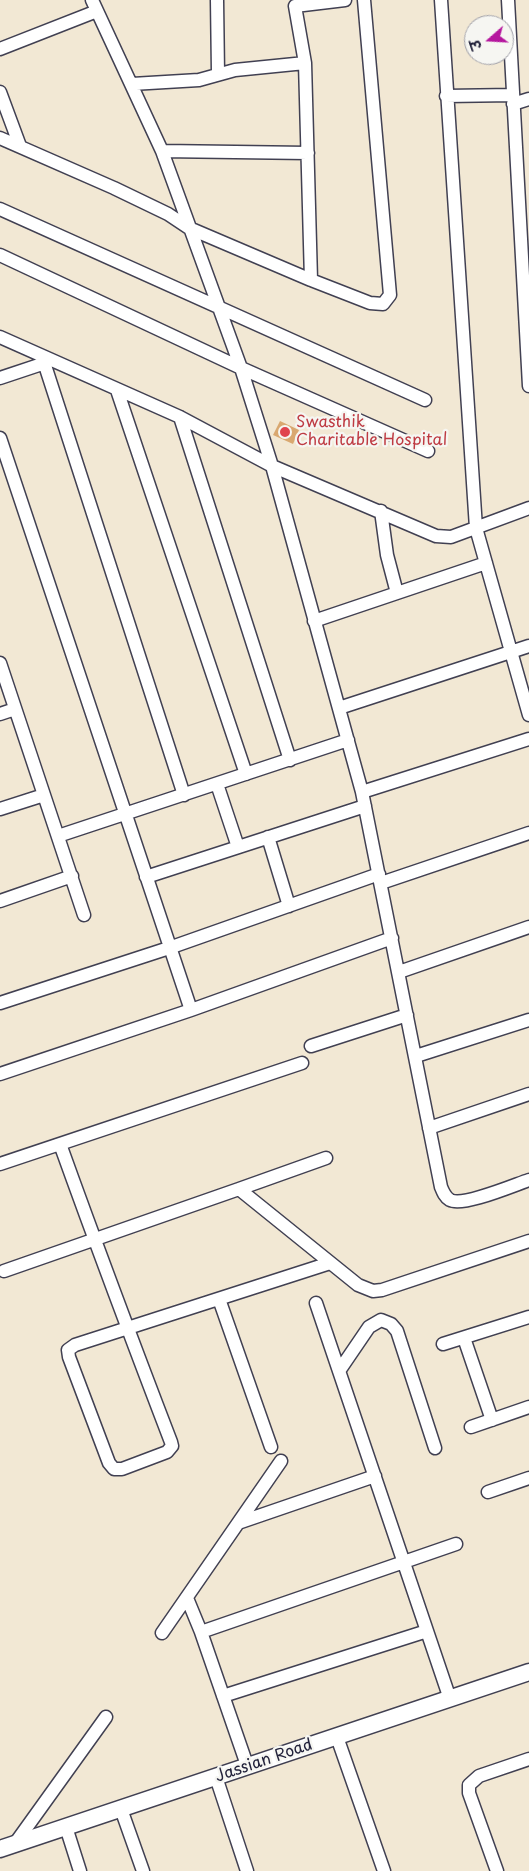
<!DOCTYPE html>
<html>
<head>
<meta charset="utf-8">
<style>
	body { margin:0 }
	#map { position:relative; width:529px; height:1871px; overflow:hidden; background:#f2e8d4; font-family:"Playpen Sans","Playpen Sans Deva",sans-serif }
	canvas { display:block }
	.north { position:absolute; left:464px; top:15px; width:50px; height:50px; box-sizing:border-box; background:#f6f6f2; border:1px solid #a1a1a9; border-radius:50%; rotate:251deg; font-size:14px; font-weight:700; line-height:20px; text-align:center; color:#22223b }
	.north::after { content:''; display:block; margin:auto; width:18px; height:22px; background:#b5179e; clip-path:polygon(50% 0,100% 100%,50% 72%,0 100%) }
</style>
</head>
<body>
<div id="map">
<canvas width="529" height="1871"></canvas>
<div class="north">उ</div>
</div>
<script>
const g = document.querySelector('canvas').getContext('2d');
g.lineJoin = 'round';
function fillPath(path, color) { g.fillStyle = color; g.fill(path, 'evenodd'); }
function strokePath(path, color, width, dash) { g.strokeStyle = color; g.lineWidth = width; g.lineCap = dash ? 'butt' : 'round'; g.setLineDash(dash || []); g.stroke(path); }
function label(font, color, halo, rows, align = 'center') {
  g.font = font + ' "Playpen Sans",sans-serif'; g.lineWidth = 4.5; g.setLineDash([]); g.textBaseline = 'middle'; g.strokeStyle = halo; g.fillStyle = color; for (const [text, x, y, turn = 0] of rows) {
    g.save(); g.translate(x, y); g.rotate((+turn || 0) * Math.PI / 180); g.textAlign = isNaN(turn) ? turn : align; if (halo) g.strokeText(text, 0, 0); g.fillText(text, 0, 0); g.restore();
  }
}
const building = new Path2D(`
	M280,421L299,430L293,444L273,435Z`);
const minor = new Path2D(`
	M92,0L162,151L241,368L272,466L362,792L441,1187C443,1192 445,1197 450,1200C463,1207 514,1185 529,1180
	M217,0L218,73
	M441,0L476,528L529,715
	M508,0L529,386
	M0,49L97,11
	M132,84L199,80L235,70L305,63
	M0,92L20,146
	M446,96L513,95
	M513,104L529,99
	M0,138L114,188L168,214L189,228L311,280L370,303L383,304L390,295L364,0
	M162,151L308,153
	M0,209L425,400
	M0,255L241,368L428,451
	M311,280L305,63L295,6L345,0
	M0,337L180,417L272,466L436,536L451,537L529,508
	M42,356L184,795
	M0,378L45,363
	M117,390L246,774
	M180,417L290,760
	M0,438L191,1010
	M381,511L387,555L397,593
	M314,621L486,563
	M0,663L84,915
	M339,708L529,646
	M0,714L15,709
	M217,784L238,847
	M362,792L529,739
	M0,809L44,795
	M58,836L348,740
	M268,837L289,906
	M146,877L365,806
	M381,883L529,833
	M0,901L72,876
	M399,972L529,927
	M0,1003L169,948L379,874
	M311,1046L407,1015
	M416,1056L529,1020
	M0,1074L191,1010L392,938
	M429,1128L529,1094
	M60,1144C96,1244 133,1343 171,1442L172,1446L167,1452L122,1469H114L109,1463L69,1357L68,1350L75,1345C160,1318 245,1291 330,1263
	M0,1164L302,1063
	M239,1189L326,1158
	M4,1271L239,1189L358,1285L373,1291L382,1290L529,1241
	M219,1299L271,1447
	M316,1303L450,1699
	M464,1338L492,1420
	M443,1344L529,1317
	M339,1371L369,1327L381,1320L391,1324L397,1331L435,1448
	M471,1427L529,1407
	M488,1492L529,1478
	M238,1523L375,1476
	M187,1598L201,1632L247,1765
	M201,1632L456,1544
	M162,1633L281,1461
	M223,1696L427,1631
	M337,1737L384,1871
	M216,1777L247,1871
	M121,1809L143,1871
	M66,1827L80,1871
	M14,1845L106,1717
	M497,1871L469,1793V1785L479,1776L529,1759`);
const tertiary = new Path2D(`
	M0,1849L529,1672`);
const markers = [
	[285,432,6,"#e0444e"]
];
const healthNames = [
	["Swasthik",296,423],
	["Charitable Hospital",296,441]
];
const streetNames = [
	["Jassian Road",264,1761,-19]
];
fillPath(building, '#d9a870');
strokePath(minor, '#414052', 15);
strokePath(tertiary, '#414052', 19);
strokePath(minor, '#fff', 12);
strokePath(tertiary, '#fff', 16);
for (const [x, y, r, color] of markers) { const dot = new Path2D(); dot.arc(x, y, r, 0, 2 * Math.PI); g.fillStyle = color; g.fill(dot); strokePath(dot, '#f6f6f2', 2); }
label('16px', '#be3a42', '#f6f6f2', healthNames, 'left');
label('16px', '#22223b', '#f6f6f2', streetNames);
</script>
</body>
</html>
